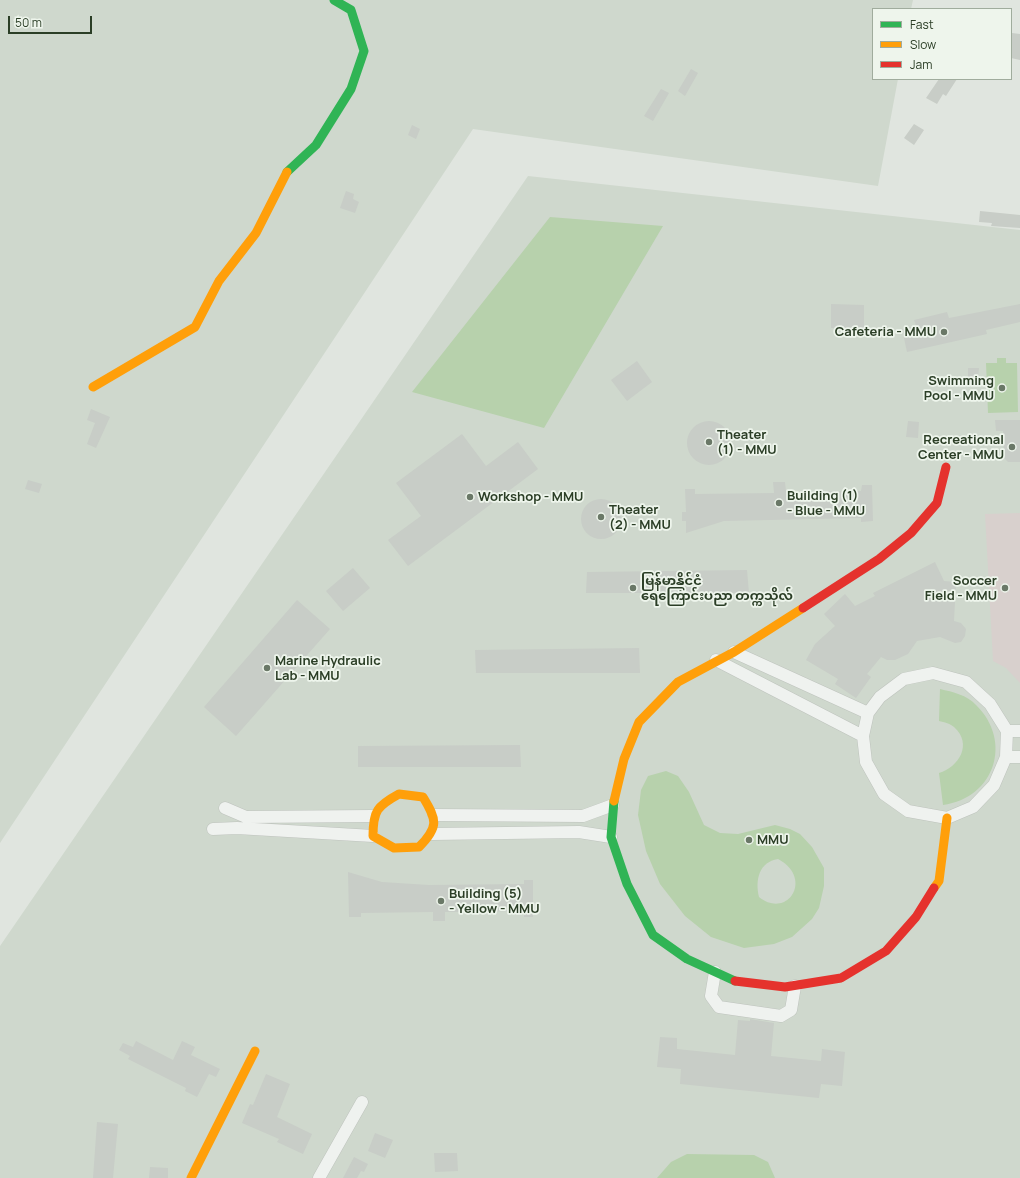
<!DOCTYPE html>
<html>
<head>
<meta charset="utf-8">
<style>
	body { margin:0 }
	#map { position:relative; width:1020px; height:1178px; overflow:hidden; background:#e0e5df; font-family:Manrope,sans-serif }
	canvas { display:block }
	.legend { position:absolute; left:872px; top:8px; width:140px; height:72px; box-sizing:border-box; background:#eef5ec; border:1px solid #a0ac9d; margin:0; padding:5px 7px; list-style:none; font-size:12px; color:#2b3e26 }
	.legend li { display:flex; align-items:center; gap:8px; height:20px }
	.legend b { width:20px; border:1px solid #a0ac9d }
	.scale { position:absolute; left:8px; top:16px; width:84px; height:18px; box-sizing:border-box; border:2px solid #2b3e26; border-top:0; padding-left:5px; font-size:12px; line-height:14px; white-space:nowrap; color:#2b3e26; -webkit-text-stroke:3px #eef5ec; paint-order:stroke }
</style>
</head>
<body>
<div id="map">
<canvas width="1020" height="1178"></canvas>
<ul class="legend">
<li><b style="height:5px;background:#30b455"></b>Fast</li>
<li><b style="height:5px;background:#ff9f0a"></b>Slow</li>
<li><b style="height:5px;background:#e5322d"></b>Jam</li>
</ul>
<div class="scale">50 m</div>
</div>
<script>
const g = document.querySelector('canvas').getContext('2d');
g.lineJoin = 'round';
function fillPath(path, color) { g.fillStyle = color; g.fill(path, 'evenodd'); }
function strokePath(path, color, width, dash) { g.strokeStyle = color; g.lineWidth = width; g.lineCap = dash ? 'butt' : 'round'; g.setLineDash(dash || []); g.stroke(path); }
function label(font, color, halo, rows, align = 'center') {
  g.font = font + ' Manrope,"Noto Sans Myanmar",sans-serif'; g.lineWidth = 3.5; g.setLineDash([]); g.textBaseline = 'middle'; g.strokeStyle = halo; g.fillStyle = color; for (const [text, x, y, turn = 0] of rows) {
    g.save(); g.translate(x, y); g.rotate((+turn || 0) * Math.PI / 180); g.textAlign = isNaN(turn) ? turn : align; if (halo) g.strokeText(text, 0, 0); g.fillText(text, 0, 0); g.restore();
  }
}
const built = new Path2D(`
	M0,0H913L911,9H873V79H898L878,186L473,129L0,843Z
	M528,176L1020,230V1178H0V946Z`);
const green = new Path2D(`
	M1020,513V683L1006,668L993,661L985,514Z`);
const water = new Path2D(`
	M550,217L663,226L544,428L412,392Z
	M997,358H1006V363H1017L1018,412L988,413L986,363H997Z
	M940,689C953,692 967,695 976,705C1013,741 995,798 943,805L939,773C959,767 973,744 954,727C951,724 944,722 939,721Z
	M666,771L678,776L689,792L704,825L720,833L738,834L775,825L790,829L800,834L812,847L824,868V886L819,908L812,919L792,937L774,944L744,948L711,937L685,916L660,884L646,851L638,815L641,790L648,776ZM778,859C814,878 788,920 759,897C755,880 759,862 778,859Z
	M687,1154L754,1155L768,1162L775,1178H657L671,1162Z`);
const building = new Path2D(`
	M1012,33L1020,34V60L1011,58Z
	M691,69L698,73L685,96L678,91Z
	M939,79H957L946,96L943,94L937,104L926,98Z
	M661,89L669,93L653,121L644,116Z
	M914,124L924,130L914,145L904,138Z
	M412,125L420,129L416,139L408,135Z
	M346,191L354,194L353,199L359,202L355,213L340,208Z
	M980,211L1020,215V228L991,226L992,223L979,222Z
	M831,304L864,305V329L831,328Z
	M1020,304V322L986,330L987,334L907,352L902,329L916,326L914,320L947,312L949,318Z
	M637,361L652,382L627,401L611,380Z
	M968,368H979L978,379H968Z
	M91,409L110,417L96,448L87,444L95,423L87,420Z
	M995,420H1020V462H1008L1004,458L1003,431H996Z
	M908,421L919,422L918,438L906,437Z
	M687 443a22 22 0 1 1 44 0a22 22 0 1 1-44 0Z
	M462,434L486,466L518,442L538,469L408,566L388,540L421,516L396,483Z
	M28,480L42,484L39,493L25,489Z
	M773,482H785L786,492L861,491L862,485H872L873,521L861,522V518L724,521L686,533V521H682V512H686L685,489H695V494L774,493Z
	M581 519a20 20 0 1 1 40 0a20 20 0 1 1-40 0Z
	M935,562L944,581L956,582L954,621L961,623L966,629L965,636L961,642L955,643L940,637L917,641L908,654L895,660H887L881,657L867,674L871,677L856,698L835,684L838,679L806,660L815,644L835,626L824,614L845,594L855,606L875,596L873,593Z
	M353,568L370,588L343,611L326,591Z
	M747,570L749,593H586L587,572Z
	M297,600L330,629L236,736L204,707Z
	M639,648L640,673H476L475,650Z
	M520,745L521,767H358V746Z
	M348,872L382,882L429,885L524,884V880H533V917H524V911L445,912V921H433V912L361,913V917H349Z
	M750,1019L774,1023L771,1056L821,1061L822,1049L845,1052L842,1086L821,1084L819,1098L680,1084L681,1069L657,1067L660,1037L677,1038V1049L735,1055L738,1020L750,1021Z
	M136,1041L173,1060L182,1041L195,1047L191,1055L220,1069L216,1077L209,1074L197,1097L185,1091L186,1088L128,1059L130,1056L119,1050L123,1043L133,1047Z
	M266,1074L290,1084L277,1117L312,1134L303,1154L277,1142L279,1139L242,1123L250,1104L253,1105Z
	M97,1122L118,1124L113,1178H93Z
	M375,1133L393,1140L385,1158L368,1151Z
	M434,1153H457L458,1171L435,1172Z
	M354,1157L368,1164L364,1172L361,1171L357,1178H343Z
	M150,1167L168,1168V1178H149Z`);
const street = new Path2D(`
	M734,652L868,713
	M716,660L863,736
	M933,673L966,682L990,704L1007,731L1006,757L994,785L973,807L947,818L908,811L884,794L866,762L863,736L868,713L880,697L904,679Z
	M1007,731H1020
	M1006,757H1020
	M225,808L246,817L373,816
	M434,815L583,816L613,805
	M213,829L237,828L373,836
	M432,834L579,832L611,837
	M715,972L711,996L719,1007L781,1016L791,1010L795,986
	M319,1178L362,1102`);
const fast = new Path2D(`
	M287,172L316,145L351,89L364,51L351,10L334,0
	M614,801L611,837L627,884L653,935L687,959L735,981`);
const slow = new Path2D(`
	M93,387L195,327L219,281L256,233L287,172
	M399,794L423,797C437,820 439,827 419,847L394,848L373,836C373,811 377,806 399,794Z
	M614,801L624,759L639,722L678,682L734,652L803,608
	M934,888L939,881L947,818
	M191,1178L255,1051`);
const jam = new Path2D(`
	M803,608L879,559L911,533L937,503L946,467
	M735,981L785,987L841,978L886,951L916,917L934,888`);
const markers = [
	[944,332,4,"#6a7867"],
	[1002,388,4,"#6a7867"],
	[709,442,4,"#6a7867"],
	[1012,447,4,"#6a7867"],
	[470,497,4,"#6a7867"],
	[779,503,4,"#6a7867"],
	[601,517,4,"#6a7867"],
	[633,588,4,"#6a7867"],
	[1005,588,4,"#6a7867"],
	[267,668,4,"#6a7867"],
	[749,840,4,"#6a7867"],
	[441,901,4,"#6a7867"]
];
const poiNames = [
	["Cafeteria - MMU",936,332,"right"],
	["Swimming",994,381,"right"],
	["Pool - MMU",994,396,"right"],
	["Theater",717,435],
	["(1) - MMU",717,450],
	["Recreational",1004,440,"right"],
	["Center - MMU",1004,455,"right"],
	["Building (1)",787,496],
	["- Blue - MMU",787,511],
	["Workshop - MMU",478,497],
	["Theater",609,510],
	["(2) - MMU",609,525],
	["မြန်မာနိုင်ငံ",641,581],
	["ရေကြောင်းပညာ တက္ကသိုလ်",641,596],
	["Soccer",997,581,"right"],
	["Field - MMU",997,596,"right"],
	["Marine Hydraulic",275,661],
	["Lab - MMU",275,676],
	["MMU",757,840],
	["Building (5)",449,894],
	["- Yellow - MMU",449,909]
];
fillPath(built, '#cfd8cd');
fillPath(green, '#d8d0cd');
fillPath(water, '#b7d1ac');
fillPath(building, '#c8cdc7');
strokePath(street, '#bec3bd', 13);
strokePath(street, '#eff2ef', 12);
strokePath(fast, '#30b455', 9);
strokePath(slow, '#ff9f0a', 9);
strokePath(jam, '#e5322d', 9);
for (const [x, y, r, color] of markers) { const dot = new Path2D(); dot.arc(x, y, r, 0, 2 * Math.PI); g.fillStyle = color; g.fill(dot); strokePath(dot, '#eef5ec', 1.5); }
label('bold 13px', '#2b3e26', '#eef5ec', poiNames, 'left');
</script>
</body>
</html>
